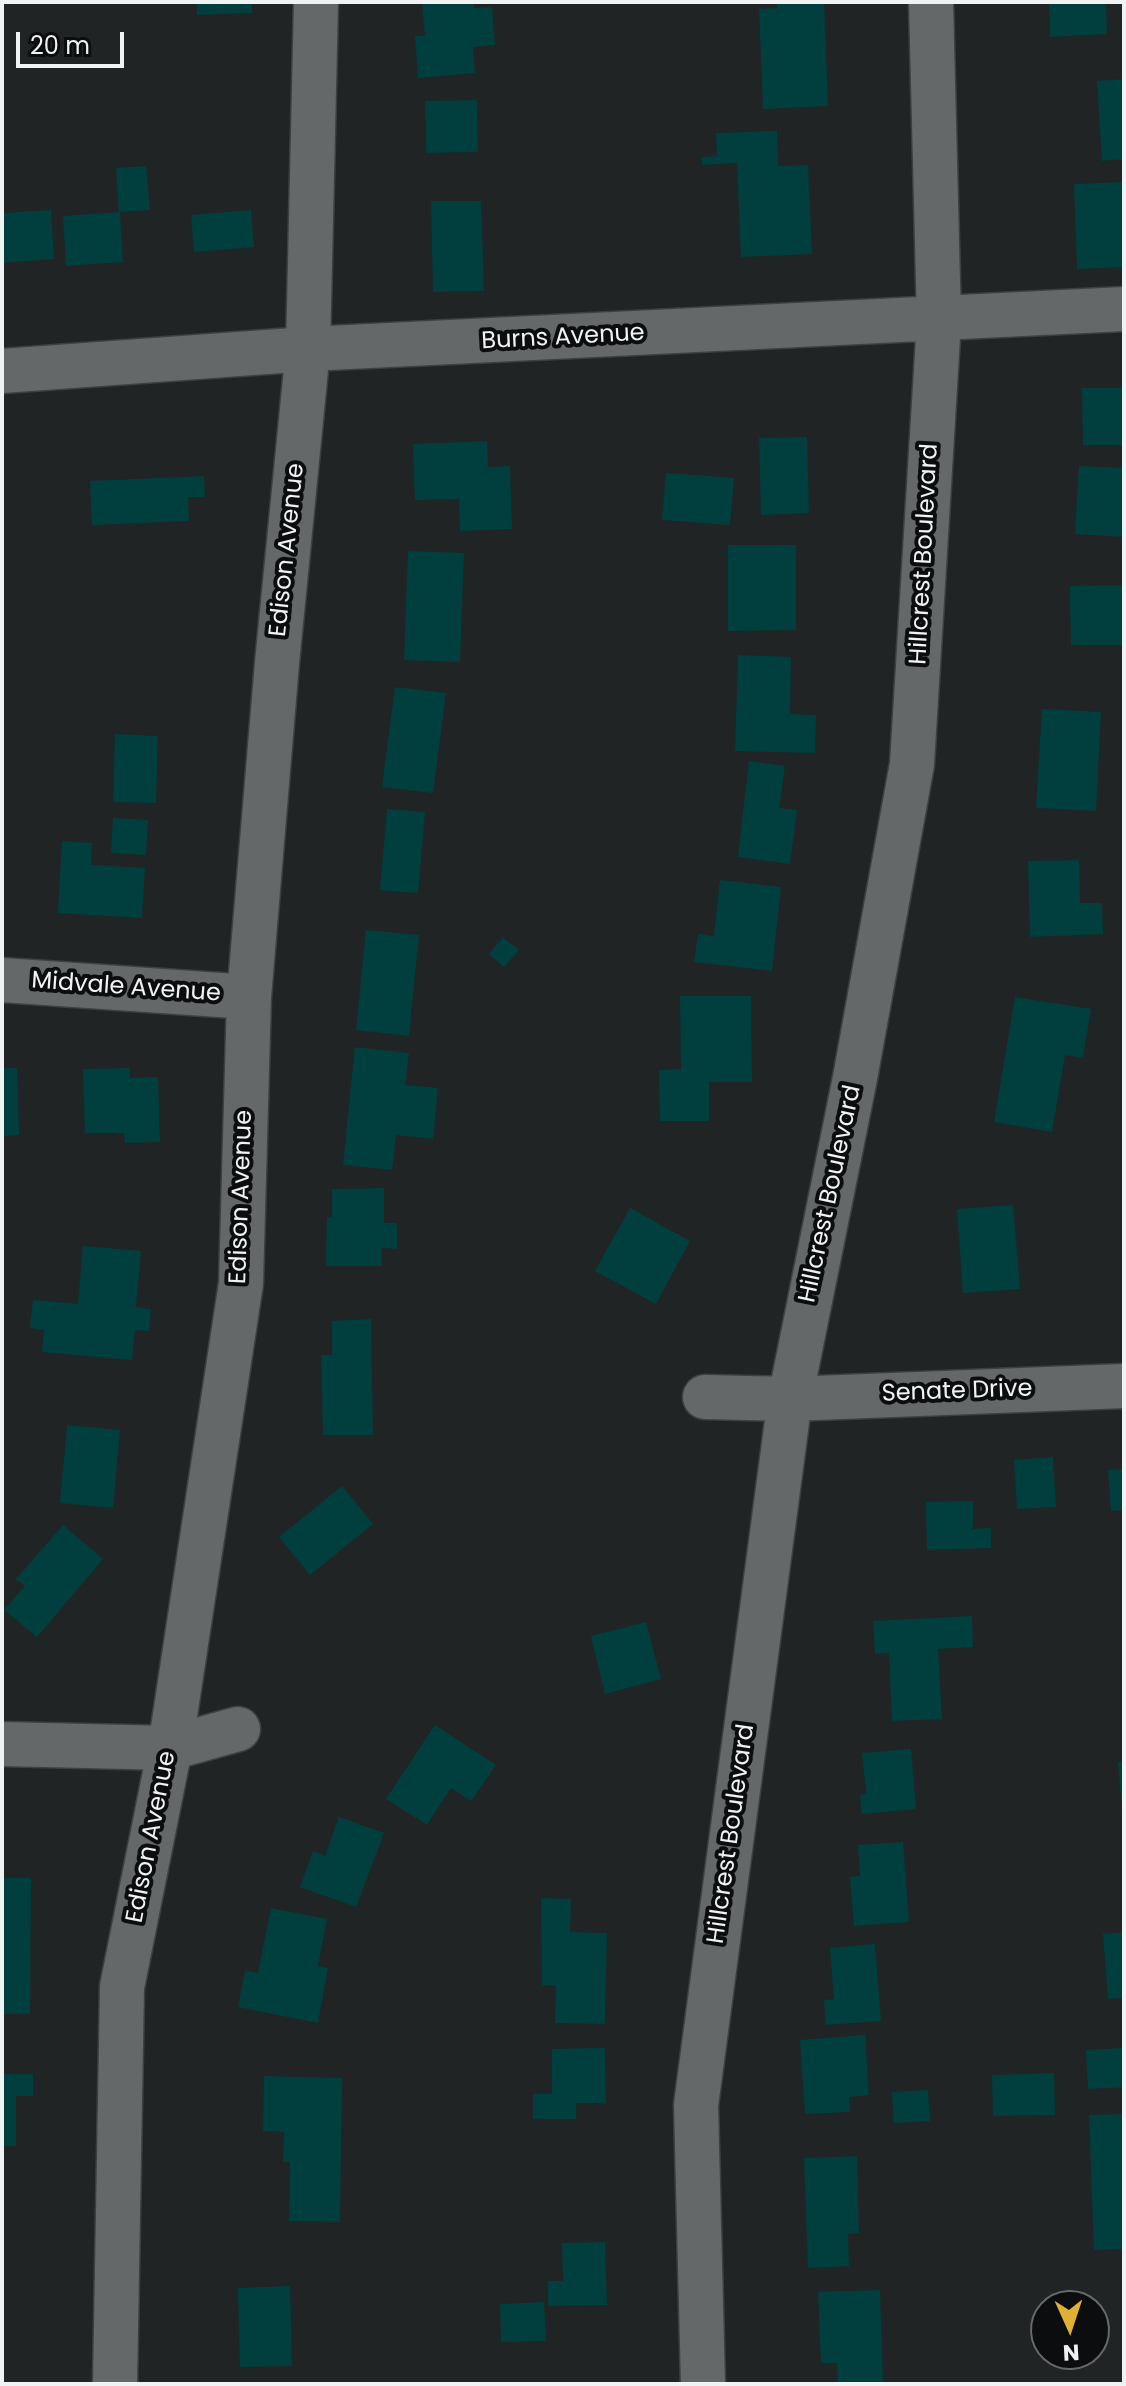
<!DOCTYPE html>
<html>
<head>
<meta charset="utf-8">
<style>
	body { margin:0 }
	#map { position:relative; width:1126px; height:2386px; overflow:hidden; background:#212425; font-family:Poppins,sans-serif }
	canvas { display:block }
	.frame { position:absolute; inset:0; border:4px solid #f0f3f3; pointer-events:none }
	.north { position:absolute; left:1030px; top:2290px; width:80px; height:80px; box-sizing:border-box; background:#0c0d0e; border:2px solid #67696a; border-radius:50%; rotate:177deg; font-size:22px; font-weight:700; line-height:32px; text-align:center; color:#f0f3f3 }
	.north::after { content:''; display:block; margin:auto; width:28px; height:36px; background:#e0b034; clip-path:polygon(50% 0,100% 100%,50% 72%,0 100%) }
	.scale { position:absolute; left:16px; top:32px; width:108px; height:36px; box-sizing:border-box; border:4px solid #f0f3f3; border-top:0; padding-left:10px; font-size:24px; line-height:28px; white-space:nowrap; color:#f0f3f3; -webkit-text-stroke:6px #0c0d0e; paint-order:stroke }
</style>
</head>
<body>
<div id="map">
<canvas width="1126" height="2386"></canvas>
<div class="frame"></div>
<div class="north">N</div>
<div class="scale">20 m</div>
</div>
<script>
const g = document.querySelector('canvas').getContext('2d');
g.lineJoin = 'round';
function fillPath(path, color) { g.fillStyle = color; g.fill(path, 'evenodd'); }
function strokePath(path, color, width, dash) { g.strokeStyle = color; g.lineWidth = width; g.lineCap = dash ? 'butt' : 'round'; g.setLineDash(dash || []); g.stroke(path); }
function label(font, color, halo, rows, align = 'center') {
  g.font = font + ' Poppins,sans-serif'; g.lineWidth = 8; g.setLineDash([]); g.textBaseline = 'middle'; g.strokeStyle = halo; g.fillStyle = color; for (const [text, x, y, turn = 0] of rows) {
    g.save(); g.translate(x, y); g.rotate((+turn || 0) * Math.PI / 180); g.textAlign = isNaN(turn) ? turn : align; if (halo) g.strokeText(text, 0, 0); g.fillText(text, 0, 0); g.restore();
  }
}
const building = new Path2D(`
	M197,2H252V13L197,15Z
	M474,2V8L492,7L495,45L473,47L475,73L418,78L415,36H425L422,3Z
	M777,2H824L828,106L763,109L759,9L777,8Z
	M1049,2H1106L1107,34L1050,37Z
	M1124,79V159L1102,161L1097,81Z
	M477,100L478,152L426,153L425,101Z
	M777,131L778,166L808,165L812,254L741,257L737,163L702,165V157L717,156L716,133Z
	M146,166L150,210L119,212L116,168Z
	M1124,182V267L1077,269L1074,184Z
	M431,201H481L484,291L433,292Z
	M51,210L54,259L2,263V213Z
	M251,210L254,247L194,252L191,215Z
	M120,212L123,262L66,266L63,216Z
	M1082,388H1124V445H1083Z
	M807,437L809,513L761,515L759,438Z
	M487,441L488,467L510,466L512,529L460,531L459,499L415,500L413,444Z
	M1079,466L1124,468V537L1075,534Z
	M666,473L734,478L730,525L662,520Z
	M204,476L205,497H188L189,521L92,525L90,481Z
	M728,545H796V630L728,631Z
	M408,551L464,553L460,662L404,660Z
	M1124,585V645H1071L1070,586Z
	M738,655L791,657L790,714L816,715L815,753L735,751Z
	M395,687L446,693L433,793L382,787Z
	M1042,709L1101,712L1096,811L1036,808Z
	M115,734L158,736L156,803L113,802Z
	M749,761L785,766L779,808L797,810L790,864L738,857Z
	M387,809L425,812L418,893L380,890Z
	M113,818L148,820L146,855L111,853Z
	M62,841L92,843L91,865L145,868L142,918L58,913Z
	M1079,860L1080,903H1102L1103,934L1030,937L1028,861Z
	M720,880L781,887L772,971L694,962L698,934L714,936Z
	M366,930L419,935L409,1036L356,1030Z
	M503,937L519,950L504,967L489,954Z
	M680,996H751L752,1082H709V1121H660L659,1070L681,1069Z
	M1015,997L1091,1009L1083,1058L1065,1055L1052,1132L994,1122Z
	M355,1047L409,1053L405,1085L438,1088L433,1139L396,1135L392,1170L343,1165Z
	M2,1068H17L19,1135L2,1136Z
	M130,1068V1078L158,1077L160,1142L125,1143L124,1133H85L83,1069Z
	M384,1188V1223H397V1249L382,1248V1266H326L327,1217L332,1218V1189Z
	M1013,1205L1020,1289L963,1293L957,1209Z
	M630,1208L690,1241L656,1304L595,1271Z
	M83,1246L141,1251L136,1307L151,1309L149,1331L135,1330L132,1360L42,1352L44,1330L30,1328L33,1300L78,1304Z
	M371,1319L373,1435H323L321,1355H332V1321Z
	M67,1425L120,1430L113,1508L60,1503Z
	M1053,1457L1056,1507L1017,1509L1014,1460Z
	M1124,1469V1510L1111,1511L1108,1470Z
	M342,1486L373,1524L310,1575L279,1537Z
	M973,1501V1529L991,1528V1548L927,1550L926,1502Z
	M63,1525L103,1559L37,1637L4,1610L25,1586L16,1579Z
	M972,1616L973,1647L938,1649L942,1719L892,1721L889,1653L875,1654L873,1621Z
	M646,1622L661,1679L605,1694L591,1636Z
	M435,1725L496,1765L471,1801L451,1788L427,1825L386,1799Z
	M911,1749L916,1809L862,1814L860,1795L866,1794L862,1753Z
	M1118,1762H1124V1810H1122Z
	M339,1817L384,1833L356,1907L300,1887L313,1851L325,1856Z
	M903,1842L909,1922L854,1926L850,1877L860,1876L858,1845Z
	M2,1878H31L30,2014H2Z
	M541,1898L571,1899L570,1932L607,1933L605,2024L555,2023L556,1986L542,1985Z
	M271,1908L327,1919L318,1966L328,1968L318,2023L238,2007L245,1971L258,1973Z
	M1124,1932V1998L1108,1999L1103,1934Z
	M875,1944L881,2021L826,2025L824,2000L834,1999L830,1948Z
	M865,2035L869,2095L849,2097L850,2112L805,2114L800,2040Z
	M605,2048L606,2103H576V2119H533V2094H552V2049Z
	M1124,2048V2087L1088,2089L1086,2050Z
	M1054,2073L1055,2115L993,2116L992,2075Z
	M2,2074H33V2096H16V2146H2Z
	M264,2076L342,2078L340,2222L289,2221L290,2162H283L284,2132L263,2131Z
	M928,2090L930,2121L894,2123L892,2092Z
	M1124,2114V2249L1094,2250L1089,2115Z
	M857,2156L859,2233L848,2234L849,2266L808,2268L804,2158Z
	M605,2242L607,2305L548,2306V2281H563L562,2243Z
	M290,2286L292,2366L240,2367L238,2288Z
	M880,2290L883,2384H838L837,2363H821L818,2292Z
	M544,2302L546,2341L501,2342L500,2304Z`);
const street = new Path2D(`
	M2,371L308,349L1124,309
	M2,980L249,997
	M705,1397L790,1399L1124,1386
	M2,1744L170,1748L238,1729
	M115,2384L122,1987L170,1748L241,1283L249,997L277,663L308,349L316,2
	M703,2384L696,2105L790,1399L855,1078L912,764L939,321L931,2`);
const streetNames = [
	["Burns Avenue",563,338,-3],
	["Edison Avenue",288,550,-84],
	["Hillcrest Boulevard",925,554,-87],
	["Midvale Avenue",126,988,4],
	["Hillcrest Boulevard",831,1194,-78],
	["Edison Avenue",242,1197,-88],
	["Senate Drive",957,1392,-2],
	["Hillcrest Boulevard",732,1834,-82],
	["Edison Avenue",152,1837,-79]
];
fillPath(building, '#003f3d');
strokePath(street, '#3d4040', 47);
strokePath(street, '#646869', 44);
label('24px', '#f0f3f3', '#0c0d0e', streetNames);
</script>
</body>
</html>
